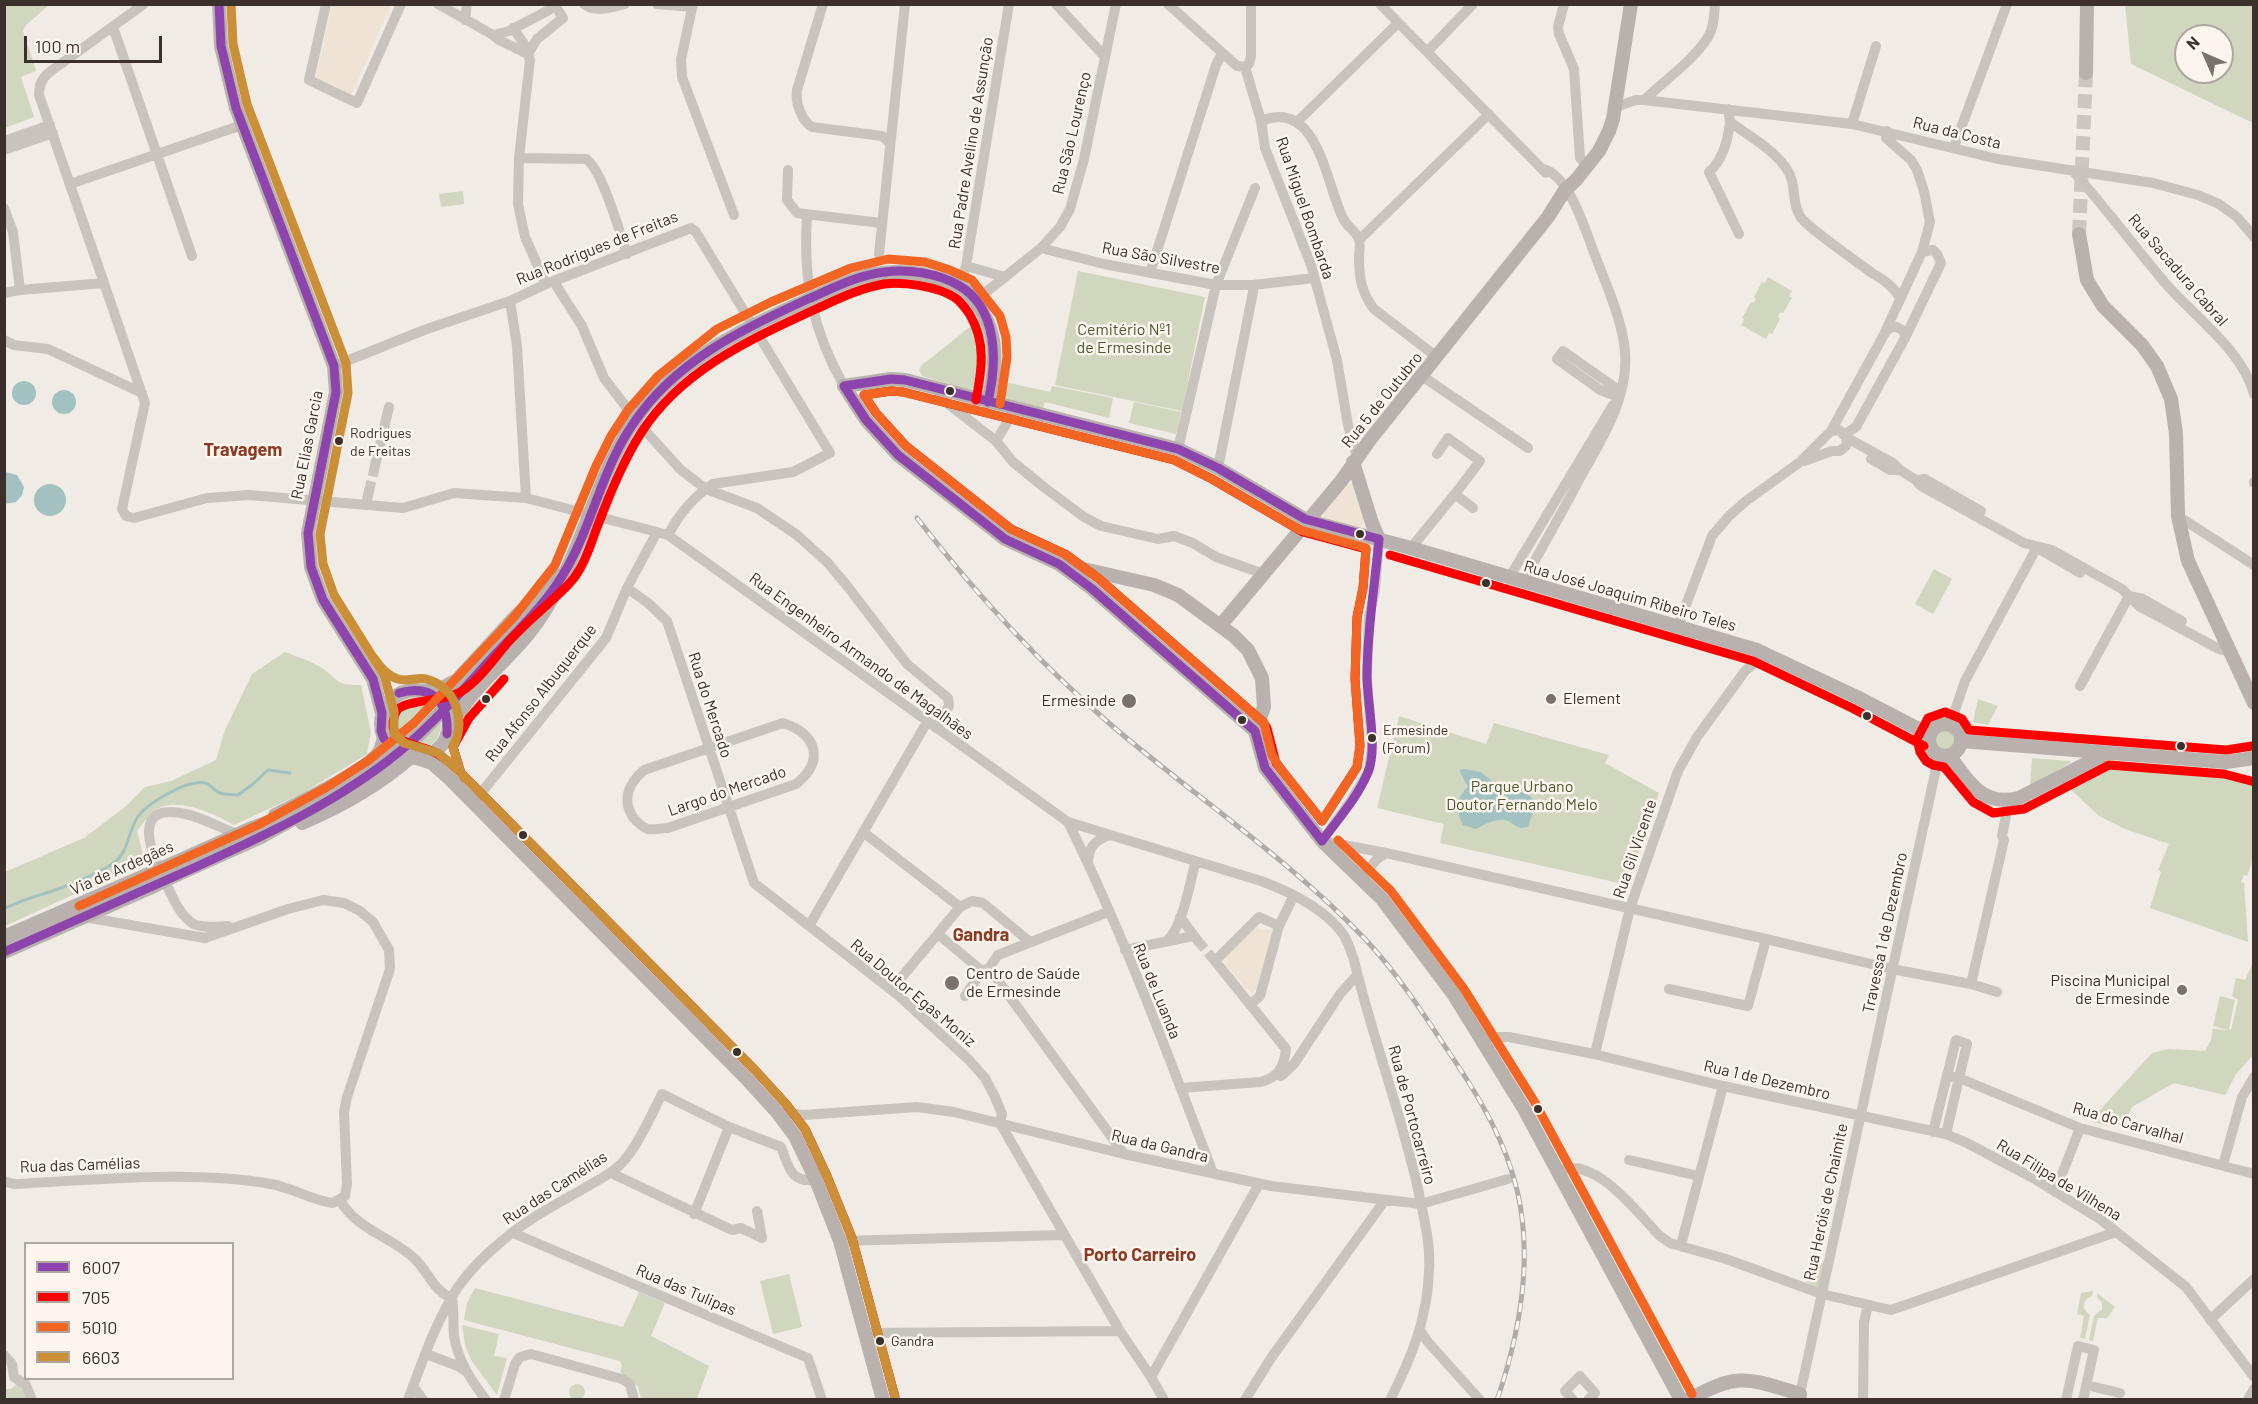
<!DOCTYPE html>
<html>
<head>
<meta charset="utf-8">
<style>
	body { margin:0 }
	#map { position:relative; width:2258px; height:1404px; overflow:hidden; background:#f0ebe5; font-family:Barlow,sans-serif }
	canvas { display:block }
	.frame { position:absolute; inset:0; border:6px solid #3b302b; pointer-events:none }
	.legend { position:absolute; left:24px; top:1242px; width:210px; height:138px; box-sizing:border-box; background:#fbf5ee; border:2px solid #aea6a0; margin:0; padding:8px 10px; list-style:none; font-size:18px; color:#3b302b }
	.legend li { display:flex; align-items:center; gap:12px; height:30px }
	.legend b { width:30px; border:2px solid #aea6a0 }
	.north { position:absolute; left:2174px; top:24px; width:60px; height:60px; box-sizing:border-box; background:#fbf5ee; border:2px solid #aea6a0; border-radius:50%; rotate:315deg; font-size:16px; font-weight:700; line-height:24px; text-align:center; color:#3b302b }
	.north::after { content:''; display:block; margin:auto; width:21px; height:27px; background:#7a716c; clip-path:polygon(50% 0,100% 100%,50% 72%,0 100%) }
	.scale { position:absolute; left:24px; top:36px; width:138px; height:27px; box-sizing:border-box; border:3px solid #3b302b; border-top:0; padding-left:8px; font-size:18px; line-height:21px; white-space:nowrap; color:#3b302b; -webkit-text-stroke:4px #fbf5ee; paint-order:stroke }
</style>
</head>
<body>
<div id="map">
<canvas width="2258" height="1404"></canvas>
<div class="frame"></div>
<ul class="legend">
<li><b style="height:8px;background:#8e44ad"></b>6007</li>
<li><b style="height:8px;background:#f00"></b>705</li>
<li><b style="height:8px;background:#f26522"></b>5010</li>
<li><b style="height:8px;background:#cb9037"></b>6603</li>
</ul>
<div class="north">N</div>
<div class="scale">100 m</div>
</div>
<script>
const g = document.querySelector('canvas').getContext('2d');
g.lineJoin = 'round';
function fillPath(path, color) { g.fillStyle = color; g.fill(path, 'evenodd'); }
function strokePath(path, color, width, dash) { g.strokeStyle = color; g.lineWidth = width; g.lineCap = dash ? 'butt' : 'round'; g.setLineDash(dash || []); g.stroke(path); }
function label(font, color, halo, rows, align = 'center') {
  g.font = font + ' Barlow,sans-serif'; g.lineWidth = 5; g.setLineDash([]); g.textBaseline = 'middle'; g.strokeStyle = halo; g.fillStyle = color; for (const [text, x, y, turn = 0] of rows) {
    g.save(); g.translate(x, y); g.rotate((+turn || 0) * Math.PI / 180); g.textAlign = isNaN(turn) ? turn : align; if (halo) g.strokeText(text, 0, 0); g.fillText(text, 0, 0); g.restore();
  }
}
const green = new Path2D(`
	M5,4L49,5L26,25L23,31L36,71L21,77L34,117L5,128Z
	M2125,5H2253V123L2131,64ZM2186,36H2222V72H2186Z
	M463,191L464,204L441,207L439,194Z
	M1078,271L1205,297L1182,411L1055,385Z
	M1768,277L1792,291L1789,296L1792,298L1783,313L1780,312L1778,317L1780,319L1772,334L1769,333L1766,339L1741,325L1744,320L1742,318L1751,302L1753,303L1756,299L1754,297L1762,282L1765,283Z
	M981,318L990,357L982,382L975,388L967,389L922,376L919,370L921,366Z
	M1000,381L1050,392L1052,386L1113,398L1109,418L1045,402L1043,409C1027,405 997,403 1000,381Z
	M1134,402L1181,412L1176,434L1129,423Z
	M1934,569L1952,579L1933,614L1915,604Z
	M285,652C298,657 311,661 322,668C341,681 333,685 361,685L371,732L367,754L303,793L234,825C215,814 172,794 153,812C147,817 142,825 137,831L145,862L5,926V872L84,838L125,807L145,787L171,781L216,760L225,730L252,674Z
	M387 724a27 27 0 1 1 54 0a27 27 0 1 1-54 0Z
	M1978,699L1998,706L1988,725L1973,722Z
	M1399,716L1486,744L1494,723L1609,755L1605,763L1659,793L1628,885L1440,843L1444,824L1377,808Z
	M1934 740a10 10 0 1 1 20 0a10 10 0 1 1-20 0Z
	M2032,758L2070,761V763L2030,786Z
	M2111,761L2243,775L2253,782V859L2247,876L2244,875L2241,882L2244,883L2248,942L2150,908L2161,872L2158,870L2169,844L2125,829L2099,816L2068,787L2069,782Z
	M2252,965L2253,1055L2236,1074L2225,1095L2174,1083L2132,1107L2126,1120L2117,1118L2107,1126L2090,1121L2152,1053L2168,1049L2205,1051L2211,1040L2213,1029L2228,1030L2213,1026L2220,996L2235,1000L2229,1029L2231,1030L2238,1000L2232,996L2236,978L2245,980Z
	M1828,1256L1821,1283L1818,1287L1806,1282Z
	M789,1274L802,1327L773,1334L760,1281Z
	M475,1288L623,1327L639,1292L665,1303L651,1336L709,1366L697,1399H641L638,1386L620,1372L622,1366L620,1361L464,1320L467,1303Z
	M2093,1291L2092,1296C2082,1300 2081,1309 2090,1315L2085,1339L2080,1338L2084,1316L2077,1314L2081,1293Z
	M2097,1293L2115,1307L2107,1318H2098L2093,1341L2089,1340L2094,1316L2102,1309V1303L2097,1297Z
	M462,1325L499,1334L494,1356L507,1358L497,1395L471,1360L465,1345Z
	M21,1380L32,1400H5V1389H11Z
	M569 1392a8 8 0 1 1 16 0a8 8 0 1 1-16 0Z`);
const plaza = new Path2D(`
	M332,5H391L351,95L316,78Z
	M1353,484L1356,490L1365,521L1363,524L1358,528L1325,519L1323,513L1345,485Z
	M1254,927L1275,932L1260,986L1252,994L1226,965V956Z`);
const water = new Path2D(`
	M12 393a12 12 0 1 1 24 0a12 12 0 1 1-24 0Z
	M52 402a12 12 0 1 1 24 0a12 12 0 1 1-24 0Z
	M5,472L17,475L24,487L22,495L16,502L5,504Z
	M34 500a16 16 0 1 1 32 0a16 16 0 1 1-32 0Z
	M1464,769L1481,772L1504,791C1518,792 1528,790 1536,803L1528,827C1519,829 1517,827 1510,822C1499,816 1486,824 1476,829L1463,825C1456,811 1455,798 1468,787L1459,770Z`);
const stream = new Path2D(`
	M4,909C22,899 42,895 61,888C77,882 96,874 111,865C129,854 127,834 137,818C146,804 187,779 205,783C210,784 214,791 220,793C225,795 233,794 238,795L253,784L268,770L290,773`);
const minorTunnel = new Path2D(`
	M369,491L374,470
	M1198,941L1215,961`);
const majorTunnel = new Path2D(`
	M2079,234L2086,73`);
const minor = new Path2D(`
	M326,4L309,80L357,103L401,4
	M438,4L493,35L509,31L549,10
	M584,4C593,13 614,7 625,4
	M657,4L692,7
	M693,4L681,59L682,77L734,215
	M823,4L797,90C795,102 801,120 812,127L882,136L890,143
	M1056,4L1105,57
	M1168,4L1237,66L1245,67L1261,121L1265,148L1311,265L1337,360L1348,425L1357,457
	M1380,4L1546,173
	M1564,4L1558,27L1559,34L1574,69L1580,158L1587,165
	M465,20L467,4
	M113,27L192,256
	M513,28L524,44L530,60L519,158L518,204L525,237L546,284
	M493,35L499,40L528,54
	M1427,52L1473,4
	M528,54L537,39L563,18L554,4
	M1245,67L1249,64L1251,56V4
	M1644,100C1665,80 1693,61 1708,37C1714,27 1714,16 1715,4
	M1615,107L1636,100H1644L1852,124L1998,159L2153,183L2198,195L2219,204L2237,217L2254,237
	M1728,109L1730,122C1749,136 1787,157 1792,181C1795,193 1793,205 1800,216C1806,227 1859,263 1872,273C1884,280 1893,286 1900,298
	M1261,121C1319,97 1326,187 1344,220C1348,227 1356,232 1359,239C1361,243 1359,252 1359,257C1359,277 1361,292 1374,309L1437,357
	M1297,122L1398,23
	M1730,122C1728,140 1723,160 1709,172L1739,234
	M1852,124L1876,46
	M4,141L50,125
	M1954,147L2007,4
	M4,150L53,133
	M519,158L586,159C602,169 620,233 627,254
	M788,170L787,200L797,213L881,223
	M2072,170C2105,207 2134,246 2166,284C2194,316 2243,351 2254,394
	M70,184L242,125
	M4,208L13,232L20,290L4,293
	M807,216C803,280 812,330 844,386
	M1360,239L1489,114
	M1041,248L1104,264L1216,285H1253L1314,278
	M879,254L905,4
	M966,266L1005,277
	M1150,273L1216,65L1222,54
	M554,282L582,326L604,378L627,408
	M104,283L39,95C39,84 42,78 51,71L144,4
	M959,286L966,266L1009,4
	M20,290L104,283L145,403L122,509L126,516L134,518L207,498L249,495L403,508L454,493L526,498L657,532L668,535L1068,822L1261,881C1291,892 1324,908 1343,934C1348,941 1351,952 1354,960C1372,1037 1401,1112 1418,1189C1423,1216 1431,1242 1429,1270C1428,1317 1411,1359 1390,1400
	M510,301L517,346L526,498
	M975,301L1041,248L1060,227L1070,209L1084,159L1116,4
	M1885,332L1922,252L1930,222L1924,191L1917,170L1911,160L1886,138L1887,131
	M1905,338L1941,263L1937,254L1933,250L1922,252
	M4,340L14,345L48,349L142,393
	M334,366L424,330L510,301L546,284L691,228L696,232L830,453L793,472L713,484C694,496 678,516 668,535
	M1422,376L1528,448
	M936,387L943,400L996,441
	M1619,397L1600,390L1557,359L1563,351L1620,391
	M1016,408L996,441L1013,462L1045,488L1084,517L1101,526L1158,539L1174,536L1193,543L1216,557L1264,574
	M641,426L681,470L706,489L757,508L797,535L828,563L848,587L907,664L948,698L949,706L936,728
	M1831,431L1886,331L1893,326C1900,328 1905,330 1905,338L1856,427L1845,434
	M1178,449L1216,285L1255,188
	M1437,454L1448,438L1480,461L1455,494
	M1871,459L1890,470H1900
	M1804,461L1832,451H1840L1846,446L1847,438
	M1218,468L1253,292V285
	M374,470L389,407
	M1916,480L1925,479L1981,511
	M2254,482V483
	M366,504L369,491
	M2178,516L2254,565
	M1379,539L1375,590L1369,617L1367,678L1372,746L1369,771L1350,802L1322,841L1386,853L1766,939L1892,969L1971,984L1997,992
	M1411,548L1455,494L1473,508
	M2039,549L2080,573
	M1509,578L1613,405
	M1523,582C1542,547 1562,513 1580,478C1601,440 1629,398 1625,352C1622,315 1601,274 1589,239C1581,218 1567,176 1544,169
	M627,588L648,603L667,621L754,883L898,995L969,1060L985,1078L995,1097L1002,1114L1000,1123L1120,1331L1151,1377L1164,1400
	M2129,596L2143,599L2182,621
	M1678,626L1712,536L1729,516L1746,501L1800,462L1831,431L1839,430L1847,438L1893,463L1900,470L1916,480L1921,486L2024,543L2052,550L2122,589L2139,606L2219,649L2230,652
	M2080,686L2129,596
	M783,723C817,734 825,761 796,784L668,828C662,828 654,830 648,829C642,827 637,822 633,817C621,799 630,782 644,770Z
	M1950,725L1965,681L2037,547
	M473,803L606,638L627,588L657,532
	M1068,822C1124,935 1168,1055 1213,1173
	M863,832L960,907
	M1088,862C1089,846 1095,841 1109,835
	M1361,878L1377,859L1386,853
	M1180,917L1198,941
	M228,926C219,927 200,928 192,923C177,912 171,893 163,877C149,848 132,802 186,814C203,818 221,828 237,834
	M809,926L927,722
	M938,934L982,971
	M1167,941C1184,924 1189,884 1196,861
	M1125,950L1193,936
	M989,968L1124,1154
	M1971,984L2004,840L2002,836L2009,800
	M1669,989L1748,1006L1766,939
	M891,990L960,907L972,901L983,903L1030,942
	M965,996L982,971L989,968L998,955L1108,912
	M1250,1005L1260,996L1279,926L1294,895
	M1480,1037H1509L1594,1054L1723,1086L1946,1134L1967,1143L2033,1178L2100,1219L2186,1287L2254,1377
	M1595,1054L1630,908L1678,771L1697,737L1745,671L1765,654
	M1281,1076L1294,1064L1340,994L1357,975
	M1947,1076L1959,1078L2080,1128L2254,1174
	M1181,1088L1260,1082C1278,1078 1284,1067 1286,1049L1215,961L1259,917L1279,926
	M777,1112L804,1115L917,1107L954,1112L1124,1154L1271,1186L1421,1204L1508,1179
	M1933,1132L1956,1040L1967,1044L1946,1134
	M1629,1160L1699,1176
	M2223,1165L2242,1097L2254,1077
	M1558,1172C1593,1152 1638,1214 1660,1236L1670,1243L1726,1259L1822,1294L1891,1310L2116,1232
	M611,1173L732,1230L741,1228L762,1238L757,1211
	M4,1181L14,1184C96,1180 191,1170 271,1184C293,1188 311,1200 333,1203L345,1196L347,1184L344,1112L347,1097L390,969L389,950L373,922L360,911L344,903L323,900L288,909L205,938L84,917
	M2055,1192L2080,1128
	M340,1200C357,1231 394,1237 417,1261C428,1273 436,1293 452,1298
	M694,1214L729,1127
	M513,1233L808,1358L822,1400
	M840,1241L1064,1235
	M1681,1245L1723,1086
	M452,1298C454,1311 453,1324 454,1336C458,1361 471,1380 486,1400
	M2210,1320L2254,1279
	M1420,1330L1427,1341L1480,1400
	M865,1333L1120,1331
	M426,1354L458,1366L465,1371
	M4,1355L12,1364L14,1377
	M14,1377L26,1385L32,1400
	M1151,1377L1259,1184
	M2086,1385L2120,1393
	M413,1386L423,1400
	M1800,1394L1939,755
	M408,1400C422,1362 436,1321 458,1287C470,1270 486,1254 502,1241C526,1220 555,1205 583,1189C598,1180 616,1172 627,1157C642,1138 651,1115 662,1094L729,1127L781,1147C789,1167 790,1183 816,1180
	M504,1400L515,1364L520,1357L531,1354L622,1379L630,1384L634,1400
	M1245,1400L1271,1358L1385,1200
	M1573,1400L1565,1391L1580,1376L1595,1393L1588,1400
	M1863,1400L1864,1322L1868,1305
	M2066,1400L2078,1346L2094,1350L2083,1400
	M2248,1400L2254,1389`);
const major = new Path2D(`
	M219,4L221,46L236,108L334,366L336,392L308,533L311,567L323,600L373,679L382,713
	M2086,73L2087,4
	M2079,234L2087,280L2103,306L2142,345L2157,366L2171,399L2176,433L2178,516L2188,561L2254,703
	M922,274C935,278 949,280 961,287C968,291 973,298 977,304C1000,334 996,367 988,402
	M1353,462L1372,523L1379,539
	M1066,565L1154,585L1178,595L1234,636L1248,650L1262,678L1264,707L1255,731L1265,768L1322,841L1382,899L1454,995L1523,1107L1681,1400
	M1220,626L1342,480L1369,441L1548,217L1565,190L1576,180L1599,151L1609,131L1613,119L1631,4
	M463,689L539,606
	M381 724a34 34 0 1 1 68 0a34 34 0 1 1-68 0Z
	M425,691L442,688L457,680L515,617L561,575
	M1929 740a16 16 0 1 1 32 0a16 16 0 1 1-32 0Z
	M1255,731L1091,588L1059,564L1005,539L898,455L866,420L844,386L891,379L905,380L1178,449L1218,468L1308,521L1411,548L1757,650L1857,697L1930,735
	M447,734C464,694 503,666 530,632C567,585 584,525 607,471
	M1961,741L2226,762L2254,758
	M1949,755C1969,782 1982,807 2019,798L2107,753
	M417,758L432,763L450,779L745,1077L777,1112L795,1136L816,1180L840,1241L883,1400
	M275,815C298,803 367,771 379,752C381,749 382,743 384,739
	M302,823C342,806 378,786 411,757
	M172,864L252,828L287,815
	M176,875L263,836L333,797L376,770
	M4,937L149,874
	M4,952L154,886
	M1688,1400C1738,1372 1747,1378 1800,1394L1799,1400`);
const rail = new Path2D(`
	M917,518C975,593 1038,662 1110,724C1194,796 1288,858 1365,939C1396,972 1421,1010 1446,1048C1472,1086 1498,1127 1512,1172C1536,1247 1522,1327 1497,1400`);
const majorBridge = new Path2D(`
	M607,471C615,454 623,438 633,422C676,361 742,329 808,300C849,281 875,266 922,274
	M376,770L422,732L463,689
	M149,874L172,864
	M154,886L176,875`);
const bus1 = new Path2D(`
	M219,4L221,46L236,108L334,366L336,392L308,533L311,567L323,600L373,679L382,713L381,731L384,739
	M399,693C432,684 449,701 447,734
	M1255,731L1091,588L1059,564L1005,539L898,455L866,420L844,386L891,379L905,380L1178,449L1218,468L1305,519L1379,539
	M1255,731L1265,768L1322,841
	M1322,841C1338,819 1358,797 1368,772C1378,749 1367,702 1367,676C1367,630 1375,585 1379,539
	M4,952C69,923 133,895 198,866C268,834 339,801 399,752C432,725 461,692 490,660C513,635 538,612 557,584C591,535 599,473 633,424C674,362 742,329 808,299C833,288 858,275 885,272C908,269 937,273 958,285C999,308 997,363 988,402`);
const bus2 = new Path2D(`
	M891,391L903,392L1174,460L1212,479L1303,532L1366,549L1363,588L1357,617L1355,679L1360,746L1357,767L1322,821L1276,763L1267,728L1263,722L1098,578L1065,554L1011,529L906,446L876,413L864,395Z
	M1390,555L1753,661L1852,708L1924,746
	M465,778L461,773L453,747L469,718L504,679
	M2251,781L2224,774L2109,765L2024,809L1993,813L1973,802L1944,767L1933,765L1926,761L1920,752L1917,739L1928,718L1945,712L1962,719L1969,730L2226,750L2252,746
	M895,1397L852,1238L827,1176L805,1129L786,1104L754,1069L459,771C451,764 444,757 436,753C420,744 391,746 393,722C394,718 395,712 398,709C410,699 445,702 462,691C482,678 496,655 512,638C530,619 550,603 568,585C584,569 590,545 598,525C610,493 623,461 641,433C681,370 751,339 816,309C838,299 860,288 884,284C903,281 938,287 954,297C961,301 966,309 970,315C986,342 982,370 976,400`);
const bus3 = new Path2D(`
	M891,391L903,392L1174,460L1212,479L1300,530L1366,548L1363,588L1357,617L1355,679L1360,746L1357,767L1322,821L1280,768L1272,755L1264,723L1098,578L1065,554L1011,529L906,446L876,413L864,395Z
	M1338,840L1391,891L1464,989L1534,1101L1692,1394
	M79,906L258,825L327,787L369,760L414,723L514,617L555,565L596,466L611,436L628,410L658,376L717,329L771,302L851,268L888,259L925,262L950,270L972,280L1000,316L1006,337L1007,357L1000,404`);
const bus4 = new Path2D(`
	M231,4L233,44L247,104L346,363L348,393L320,534L323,564L334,595L384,675L394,711V733L404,743L438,753L459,771L754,1069L786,1104L805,1129L827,1176L852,1238L895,1397
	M374,658C380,667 387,676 398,679C406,682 417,677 426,679C457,687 466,721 453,747L461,773L466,779`);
const markers = [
	[950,391,5,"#3b302b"],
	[339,441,5,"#3b302b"],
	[1360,534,5,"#3b302b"],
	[1486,583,5,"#3b302b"],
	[486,699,5,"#3b302b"],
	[1551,699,6,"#7a716c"],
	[1129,701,8,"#7a716c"],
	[1867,716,5,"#3b302b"],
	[1242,720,5,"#3b302b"],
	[1372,738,5,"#3b302b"],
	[2181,746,5,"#3b302b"],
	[523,835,5,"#3b302b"],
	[952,983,8,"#7a716c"],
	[2182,990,6,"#7a716c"],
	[737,1052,5,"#3b302b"],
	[1538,1109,5,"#3b302b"],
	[880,1341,5,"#3b302b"]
];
const busNames = [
	["Rodrigues",350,433],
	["de Freitas",350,451],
	["Ermesinde",1383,730],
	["(Forum)",1383,748],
	["Gandra",891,1341]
];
const streetNames = [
	["Rua São Lourenço",1072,133,-77],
	["Rua da Costa",1957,133,14],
	["Rua Padre Avelino de Assunção",971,143,-81],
	["Rua Miguel Bombarda",1305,208,71],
	["Rua Rodrigues de Freitas",597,248,-22],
	["Rua São Silvestre",1161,258,10],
	["Rua Sacadura Cabral",2178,270,49],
	["Rua 5 de Outubro",1382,400,-51],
	["Rua Elias Garcia",307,445,-79],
	["Rua José Joaquim Ribeiro Teles",1630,596,16],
	["Rua Engenheiro Armando de Magalhães",861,656,36],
	["Rua Afonso Albuquerque",541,693,-52],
	["Rua do Mercado",710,705,72],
	["Largo do Mercado",727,791,-19],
	["Rua Gil Vicente",1635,849,-71],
	["Via de Ardegães",122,868,-24],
	["Travessa 1 de Dezembro",1885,933,-78],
	["Rua de Luanda",1157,991,68],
	["Rua Doutor Egas Moniz",913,993,40],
	["Rua 1 de Dezembro",1767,1080,13],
	["Rua de Portocarreiro",1412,1115,75],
	["Rua do Carvalhal",2128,1123,16],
	["Rua da Gandra",1160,1146,13],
	["Rua das Camélias",80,1165,-2],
	["Rua Filipa de Vilhena",2059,1180,31],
	["Rua das Camélias",555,1188,-33],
	["Rua Heróis de Chaimite",1826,1202,-78],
	["Rua das Tulipas",686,1290,23]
];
const parkNames = [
	["Cemitério Nº1",1124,330],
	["de Ermesinde",1124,348],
	["Parque Urbano",1522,787],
	["Doutor Fernando Melo",1522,805]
];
const poiNames = [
	["Element",1563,699],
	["Ermesinde",1116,701,"right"],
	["Centro de Saúde",966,974],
	["de Ermesinde",966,992],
	["Piscina Municipal",2170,981,"right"],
	["de Ermesinde",2170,999,"right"]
];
const neighbourhoodNames = [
	["Travagem",243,450],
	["Gandra",981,935],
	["Porto Carreiro",1140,1255]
];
fillPath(green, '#d1d6bf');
fillPath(plaza, '#eee3d5');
fillPath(water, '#a1c2c1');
strokePath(stream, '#a1c2c1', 3);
strokePath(minorTunnel, '#ccc6c0', 10, [10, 5]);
strokePath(majorTunnel, '#ccc6c0', 14, [14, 7]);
strokePath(minor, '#c9c3be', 10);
strokePath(major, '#b8b1ad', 14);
strokePath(rail, '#b1aca8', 5);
strokePath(rail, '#fbf5ee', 3, [9]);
strokePath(majorBridge, '#b8b1ad', 14);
strokePath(bus1, '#8e44ad', 9);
strokePath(bus2, '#f00', 9);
strokePath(bus3, '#f26522', 9);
strokePath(bus4, '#cb9037', 9);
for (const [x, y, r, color] of markers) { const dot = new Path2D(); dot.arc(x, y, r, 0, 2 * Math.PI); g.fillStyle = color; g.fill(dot); strokePath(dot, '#fbf5ee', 2); }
label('14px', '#3b302b', '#fbf5ee', busNames, 'left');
label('16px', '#3b302b', '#fbf5ee', streetNames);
label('16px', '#4a5a2e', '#fbf5ee', parkNames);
label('16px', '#3b302b', '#fbf5ee', poiNames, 'left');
label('bold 18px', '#8c3b22', '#fbf5ee', neighbourhoodNames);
</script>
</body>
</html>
